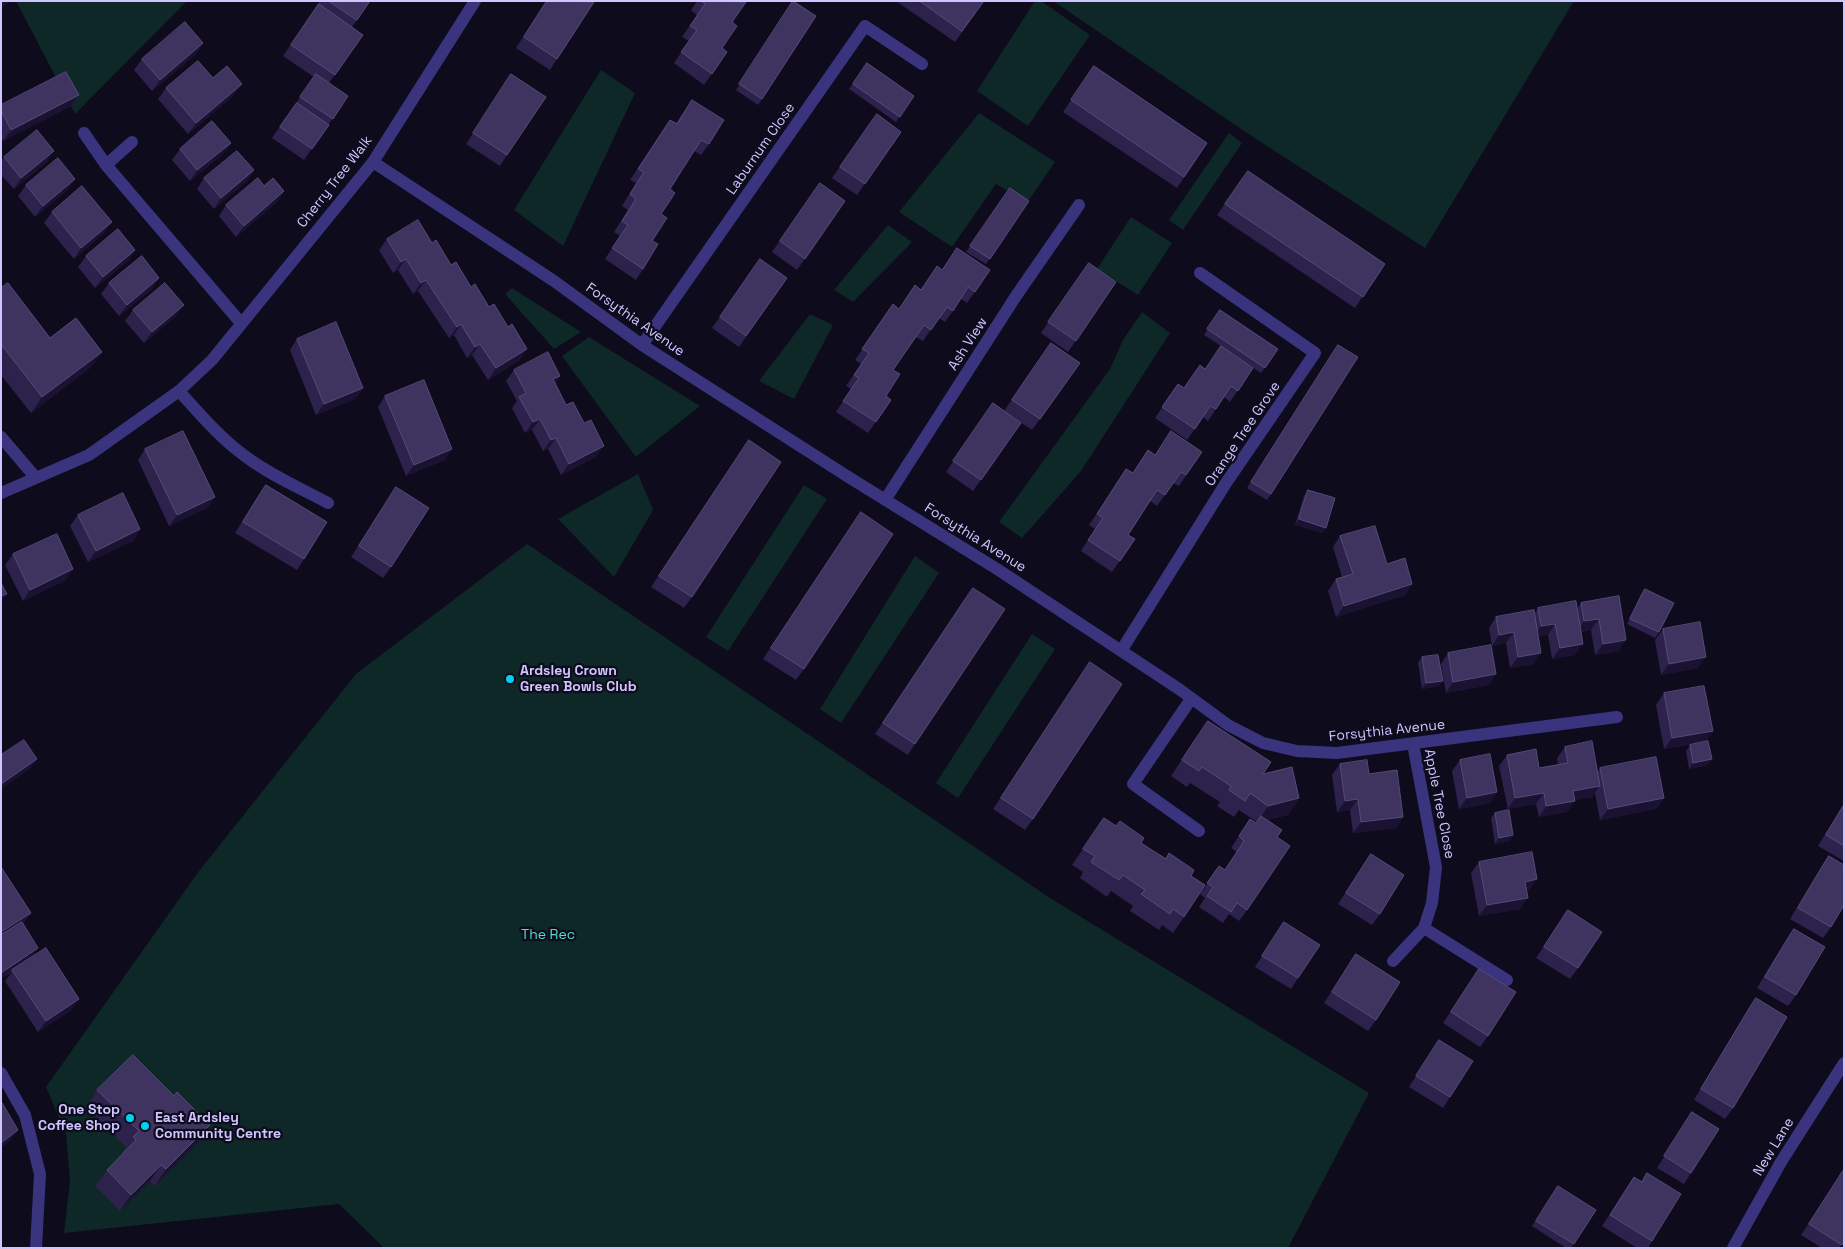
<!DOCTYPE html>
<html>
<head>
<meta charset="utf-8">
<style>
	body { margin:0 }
	#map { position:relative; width:1845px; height:1249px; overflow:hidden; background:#0e0b1d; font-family:"Space Grotesk",sans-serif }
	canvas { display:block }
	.frame { position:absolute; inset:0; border:2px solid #cfc6ff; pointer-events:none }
</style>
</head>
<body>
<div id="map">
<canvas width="1845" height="1249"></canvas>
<div class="frame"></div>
</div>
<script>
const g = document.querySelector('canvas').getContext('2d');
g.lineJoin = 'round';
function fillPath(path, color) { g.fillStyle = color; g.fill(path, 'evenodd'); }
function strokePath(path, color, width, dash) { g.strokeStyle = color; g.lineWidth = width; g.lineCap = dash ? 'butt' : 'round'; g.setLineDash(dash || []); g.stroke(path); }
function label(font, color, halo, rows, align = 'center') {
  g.font = font + ' "Space Grotesk",sans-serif'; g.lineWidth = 4.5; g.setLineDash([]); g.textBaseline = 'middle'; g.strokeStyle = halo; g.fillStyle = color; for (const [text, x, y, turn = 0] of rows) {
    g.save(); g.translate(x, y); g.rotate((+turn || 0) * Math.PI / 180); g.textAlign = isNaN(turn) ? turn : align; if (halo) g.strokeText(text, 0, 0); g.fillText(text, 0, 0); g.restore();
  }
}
const green = new Path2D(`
	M16,1H187L75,114Z
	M1035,1H1041L1090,35L1028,126L977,91Z
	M1053,1H1574L1425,248L1253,137Z
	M601,70L635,93L563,246L514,210Z
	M979,113L1055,162L1027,203L996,184L952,247L899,212Z
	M1229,133L1242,143L1183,230L1169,220Z
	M1131,217L1172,243L1138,295L1097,269Z
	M888,225L912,242L853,302L834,290Z
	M512,288L581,332L554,349L505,294Z
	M1142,312L1170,333L1081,471L1022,538L999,522L1110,369L1123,340Z
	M810,314L833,325L794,399L759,381Z
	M589,337L700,406L636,457L562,356Z
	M638,474L653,510L614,577L558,519Z
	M804,485L827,499L728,651L706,637Z
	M527,544L1050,898L1369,1093L1288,1248H384L339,1204L64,1233L70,1180L66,1134L46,1087L199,871L356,674Z
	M915,556L939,573L841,723L820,709Z
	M1032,634L1055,649L958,798L936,783Z`);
const minor = new Path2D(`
	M84,133L106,165L241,323
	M373,162L554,281L642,345L850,478L997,569L1179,689L1228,725L1263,743L1297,751L1337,753L1617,717
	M106,165L132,142
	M642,345L865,26L922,64
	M179,391C200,414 220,438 245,456C270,475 300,488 328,503
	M1,437L36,478
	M1,493L89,455L179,391L212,360L373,162L475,1
	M885,500L1016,296L1079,205
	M1121,651L1226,483L1315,353L1200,273
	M1191,699L1133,784L1199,831
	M1424,928L1507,980
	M1393,961L1424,928L1432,903L1436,867L1413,744
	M1,1073L25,1115L40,1174L36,1248
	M1733,1248L1781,1162L1844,1063`);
const wall = new Path2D(`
	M320,1H370L352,27L363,35L329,83L348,96L304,160L272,138L314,77L283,56Z
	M546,1H594L550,70L516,48Z
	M697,1H745L732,22L722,48L727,52L704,85L674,63L689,41L682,37L697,15L691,10Z
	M793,1L816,16L758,105L736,90Z
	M896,1H984L955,42Z
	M203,43L196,54L152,91L134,70L142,59Z
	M867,63L914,96L896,122L849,89Z
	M1094,66L1207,143L1177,188L1063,112Z
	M511,74L507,155L500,166L466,144Z
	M213,78L234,95L188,134L158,99L166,88Z
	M79,95L71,106L3,141L1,137V105Z
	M692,100L709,144L701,155L694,151L670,189L643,269L636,280L605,259L620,236L614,232L628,210L622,206L636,183L630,180L670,120L676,123Z
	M877,114L901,132L857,195L832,178Z
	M231,143L223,154L190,181L172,160L180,149Z
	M4,157L47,162L14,189L1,175V161Z
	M254,170L246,182L214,209L197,189L204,178Z
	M1248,171L1385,264L1355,308L1217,215Z
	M75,179L67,190L35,217L18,196L26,185Z
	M820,183L845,201L797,270L772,252Z
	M264,186L284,191L277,202L236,237L219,216L226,205Z
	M1010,188L1029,201L986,264L966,252Z
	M52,212L104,233L74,259L44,223Z
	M387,239L432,243L471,287L520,360L488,380L472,355L467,358L454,335L449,338L418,291L413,294L398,270L393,273L379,250Z
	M135,250L128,261L95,288L78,267L86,256Z
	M760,259L787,278L739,347L712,328Z
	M1089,263L1116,282L1068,352L1041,333Z
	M942,270H990L967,303L961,299L945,322L939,318L923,341L916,337L893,370L886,396L891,400L868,433L836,412L851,389L846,386L861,364L855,360L893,304L899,309Z
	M109,283L152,289L119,316L101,294Z
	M1,288L50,338L102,352L90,368L31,413L1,375Z
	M133,310L176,316L144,343L125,321Z
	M1220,310L1278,349L1261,373L1243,361L1253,368L1230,402L1224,397L1208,421L1203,417L1187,440L1155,418L1178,384L1184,388L1205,369L1221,346L1204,335Z
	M297,339L363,388L355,399L316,415L290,350Z
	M1051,343L1080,363L1032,430L1004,411Z
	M1334,351L1271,494L1267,500L1247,488Z
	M514,370L560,376L555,383L566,405L596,457L561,475L548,449L543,451L532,430L525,433L512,408L517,401L506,381Z
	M385,396L445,460L406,476L378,407Z
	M993,403L1021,423L973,491L946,472Z
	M749,440L692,597L684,608L651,587Z
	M145,449L215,497L207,508L169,526L138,460Z
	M1202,452L1179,486L1173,483L1157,506L1150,501L1128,535L1135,539L1112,572L1081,551L1095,529L1089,525L1119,480L1133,473L1155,455Z
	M266,485L304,559L297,570L235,533L258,496Z
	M396,487L391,567L383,578L351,557Z
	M1308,490L1326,528L1322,533L1295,525L1304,496Z
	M861,512L804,669L796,680L763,659Z
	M78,515L140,529L133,541L88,562L70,526Z
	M1340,536L1412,584L1405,595L1336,617L1328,591L1336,579L1342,577L1333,547Z
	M13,554L66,580L23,601L5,565Z
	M1645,589L1659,632L1655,638L1627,624L1641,594Z
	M1619,596V651L1595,655L1591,630L1581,632L1575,655L1552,659L1548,635L1538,636L1534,664L1510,668L1506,643L1492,646L1489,628L1496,617L1535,613L1538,608L1577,609L1581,603Z
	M965,599L915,744L908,755L875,734Z
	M1663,629L1698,668L1661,675L1655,640Z
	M1448,653L1489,685L1446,693L1441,664Z
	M1422,657L1439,686L1422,689L1418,663Z
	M1090,662L1033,819L1025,830L993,809Z
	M1664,693L1713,731L1705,742L1664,749L1656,705Z
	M1197,737L1263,774L1299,798L1288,815L1266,820L1277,837L1247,910L1239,921L1229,914L1223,923L1199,907L1205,898L1200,894L1219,866L1224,870L1237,852L1231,848L1250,819L1256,823L1257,822L1239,810L1234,817L1217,806L1220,802L1190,783L1187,787L1171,776Z
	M1690,745L1708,765L1689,769L1686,751Z
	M1565,747L1597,772L1600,768L1664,798L1656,809L1600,820L1595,793L1592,797L1575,800L1567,812L1539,817L1536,804L1508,809L1499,766L1507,755L1539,768L1558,765L1557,758Z
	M1460,760L1497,792L1490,803L1459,809L1452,771Z
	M1340,764L1369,774L1403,817L1396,828L1353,833L1350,810L1337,812L1332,775Z
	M1844,803V861L1818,846Z
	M1495,813L1510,841L1495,844L1491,818Z
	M1104,818L1165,859L1169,853L1191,876L1184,917L1173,933L1162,925L1159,930L1130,911L1133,906L1111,891L1107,897L1080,878L1083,872L1072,865Z
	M1371,854L1380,914L1372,925L1338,904Z
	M1829,856L1831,927L1823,938L1790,919L1821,867Z
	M1479,862L1529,890L1526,891L1520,909L1479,916L1471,873Z
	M1,867L31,913L23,924L31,958L71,1010L38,1032L5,981L12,972L1,978Z
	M1568,910L1578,968L1570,979L1536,958Z
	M1284,922L1298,978L1291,989L1255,967Z
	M1794,929L1796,995L1788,1006L1757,988L1786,940Z
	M1356,954L1376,1020L1368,1031L1324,1003Z
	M1479,969L1488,1036L1480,1047L1443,1023Z
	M1756,998L1733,1108L1725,1119L1694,1100L1748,1009Z
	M1439,1040L1450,1097L1443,1108L1409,1087Z
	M97,1090L174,1096L199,1141L155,1186L150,1181L120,1211L95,1186L107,1170L122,1154V1153L126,1147L86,1107Z
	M1692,1112L1691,1173L1684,1184L1657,1168Z
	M1843,1171L1844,1172V1242L1839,1248H1822L1801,1235Z
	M1647,1173L1652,1241L1648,1248H1637L1602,1226L1634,1177L1641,1181Z
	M1554,1192L1596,1210L1571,1248H1566L1532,1226Z`);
const shadedWall = new Path2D(`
	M1,1H12L1,8Z
	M203,43L196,54L152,91L160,80Z
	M242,84L234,95L188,134L196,123Z
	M79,95L71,106L3,141L11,130Z
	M231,143L223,154L190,181L197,170Z
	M54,151L47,162L14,189L21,178Z
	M254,170L246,182L214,209L221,198Z
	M75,179L67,190L35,217L43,206Z
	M284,191L277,202L236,237L244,226Z
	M112,222L104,233L74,259L81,248Z
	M135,250L128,261L95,288L103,277Z
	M406,259L398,270L393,273L401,262Z
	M159,278L152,289L119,316L127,305Z
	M426,280L418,291L413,294L421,283Z
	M184,305L176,316L144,343L152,332Z
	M461,324L454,335L449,338L457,327Z
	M480,344L472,355L467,358L475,347Z
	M527,349L520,360L488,380L496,368Z
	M102,352L90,368L31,413L42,397Z
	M560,376L552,387L553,379Z
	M363,388L355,399L316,415L324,404Z
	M540,419L532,430L525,433L533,422Z
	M556,438L548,449L543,451L551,440Z
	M604,446L596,457L561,475L569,464Z
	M452,449L445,460L406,476L414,465Z
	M215,497L207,508L169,526L177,515Z
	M1299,519L1326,528L1322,533L1295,525Z
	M140,529L133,541L88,562L96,551Z
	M73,569L66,580L23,601L30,590Z
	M1412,584L1405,595L1336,617L1344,606Z
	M7,594L1,601V596Z
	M1599,619L1591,630L1577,632L1584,621Z
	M1555,624L1548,635L1534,637L1541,626Z
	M1514,632L1506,643L1492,646L1499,635Z
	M1626,640L1619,651L1595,655L1603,644Z
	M1583,644L1575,655L1552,659L1560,648Z
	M1541,653L1534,664L1510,668L1518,657Z
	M1706,657L1698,668L1661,675L1669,664Z
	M1496,674L1489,685L1446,693L1453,682Z
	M1443,681L1439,686L1422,689L1426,683Z
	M1713,731L1705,742L1664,749L1672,738Z
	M37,759L29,770L1,789V784Z
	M1712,759L1708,765L1689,769L1693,763Z
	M1600,786L1592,797L1565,802L1573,791Z
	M1497,792L1490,803L1459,809L1467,798Z
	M1544,793L1536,804L1508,809L1515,798Z
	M1299,798L1288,815L1257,822L1268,806Z
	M1664,798L1656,809L1600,820L1608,809Z
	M1358,799L1350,810L1337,812L1345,801Z
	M1575,801L1567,812L1539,817L1546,806Z
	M1403,817L1396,828L1353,833L1361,822Z
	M1513,835L1510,841L1495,844L1499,838Z
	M1537,879L1529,890L1517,893L1525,882Z
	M1528,898L1520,909L1479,916L1487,905Z
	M31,913L20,929L1,941V932Z
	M38,948L31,959L1,978V973Z
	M79,999L71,1010L38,1032L46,1021Z
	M210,1125L199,1141L155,1186L166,1169Z
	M18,1130L10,1141L1,1148V1143Z
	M161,1165L150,1181L120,1211L131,1195Z`);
const building = new Path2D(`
	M329,1H370L357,20Z
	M547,1L594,2L557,59L524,37Z
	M701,1L746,2L732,22L737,26L722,48L727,52L712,74L681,52L697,30L690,26L705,4Z
	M793,1L816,16L762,99L739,84Z
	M920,1H984L962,31Z
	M319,4L363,35L335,75L291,45Z
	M185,22L203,43L160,80L142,59Z
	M198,61L213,78L227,66L242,84L196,123L166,88Z
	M867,63L914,96L900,117L853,84Z
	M1094,66L1207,143L1184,177L1071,100Z
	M66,72L79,95L11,130L1,110V105Z
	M316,74L348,96L333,119L300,97Z
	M511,74L546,97L507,155L473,133Z
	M692,100L724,120L709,144L701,140L670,189L675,193L661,214L667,218L652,241L658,244L643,269L612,248L628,225L622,221L636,199L630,194L644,172L638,169L670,120L677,124Z
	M297,103L329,125L312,149L280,127Z
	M877,114L901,132L865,184L840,167Z
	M212,121L231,143L197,170L180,149Z
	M37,130L54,151L21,178L4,157Z
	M237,151L254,170L221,198L204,178Z
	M58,158L75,179L43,206L26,185Z
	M1248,171L1385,264L1363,297L1225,204Z
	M258,178L264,186L273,178L284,191L244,226L226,205Z
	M820,183L845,201L805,259L780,241Z
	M82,186L112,222L81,248L52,212Z
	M1010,188L1029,201L990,259L970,246Z
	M418,220L432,243L436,240L451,265L456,262L471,287L475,284L489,307L494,304L508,327L512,324L527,349L496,368L480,344L475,347L461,324L457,327L426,280L421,283L406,259L401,262L387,239Z
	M118,229L135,250L103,277L86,256Z
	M957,248L990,270L975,292L968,287L953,311L947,307L931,330L924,325L893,370L900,374L886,396L891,400L876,422L843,401L859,378L854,375L869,353L862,349L893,304L899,309L915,285L921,290L937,266L942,270Z
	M142,256L159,278L127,305L109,283Z
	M760,259L787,278L746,336L720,317Z
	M1089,263L1116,282L1076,341L1048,322Z
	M8,283L50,338L76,318L102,352L42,397L1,344V288Z
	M165,283L184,305L152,332L133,310Z
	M1220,310L1278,349L1265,368L1207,329Z
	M336,322L363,388L324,404L297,339Z
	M1051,343L1080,363L1040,419L1012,400Z
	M1338,345L1358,357L1271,494L1251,482Z
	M1221,346L1253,368L1238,391L1231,386L1216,409L1210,406L1195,429L1162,407L1178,384L1184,388L1200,365L1205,369Z
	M548,352L560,376L553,379L566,405L573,402L584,423L591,420L604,446L569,464L556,438L551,440L540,419L533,422L519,397L526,393L514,370Z
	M424,380L452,449L414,465L385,396Z
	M993,403L1021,423L981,480L953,461Z
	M183,431L215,497L177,515L145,449Z
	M1171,431L1202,452L1186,475L1181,472L1165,495L1157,490L1128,535L1135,539L1120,561L1088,540L1103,518L1097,514L1126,469L1133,473L1148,450L1155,455Z
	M749,440L781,462L692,597L659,576Z
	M266,485L327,522L304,559L243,522Z
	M396,487L429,508L391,567L359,546Z
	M1308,490L1335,498L1326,528L1299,519Z
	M123,493L140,529L96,551L78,515Z
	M861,512L893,534L804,669L771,648Z
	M1375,526L1387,564L1405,558L1412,584L1344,606L1336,579L1353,574L1340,536Z
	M57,534L73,569L30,590L13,554Z
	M1,583L7,594L1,596Z
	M973,588L1005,609L915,744L883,723Z
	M1645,589L1674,603L1659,632L1630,619Z
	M1619,596L1626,640L1603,644L1599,619L1584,621L1581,603Z
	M1576,601L1583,644L1560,648L1555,624L1541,626L1538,608Z
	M1534,610L1541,653L1518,657L1514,632L1499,635L1496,617Z
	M1700,622L1706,657L1669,664L1663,629Z
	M1491,645L1496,674L1453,682L1448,653Z
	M1438,655L1443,681L1426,683L1422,657Z
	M1090,662L1122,684L1033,819L1001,798Z
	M1704,686L1713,731L1672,738L1664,693Z
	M1208,721L1271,762L1263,774L1292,767L1299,798L1268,806L1250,793L1245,801L1229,790L1231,786L1202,767L1199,771L1182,760Z
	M24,740L37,759L1,784V755Z
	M1592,741L1600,786L1573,791L1575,801L1546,806L1544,793L1515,798L1507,755L1536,749L1539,768L1568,763L1565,747Z
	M1708,741L1712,759L1693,763L1690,745Z
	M1490,754L1497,792L1467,798L1460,760Z
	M1656,757L1664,798L1608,809L1600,768Z
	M1367,760L1369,774L1397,770L1403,817L1361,822L1358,799L1345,801L1340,764Z
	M1844,805V846L1826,835Z
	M1509,810L1513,835L1499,838L1495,813Z
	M1261,816L1282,830L1277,837L1290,846L1247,910L1237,903L1231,912L1207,896L1213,887L1207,883L1219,866L1225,870L1244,841L1239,836L1250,819L1256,823Z
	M1104,818L1116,826L1120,821L1144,838L1141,843L1166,859L1169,853L1194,870L1191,876L1205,885L1184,917L1173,909L1170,914L1141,894L1145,890L1123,875L1119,880L1091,862L1095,856L1083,849Z
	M1532,852L1537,879L1525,882L1528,898L1487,905L1479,862Z
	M1371,854L1404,875L1380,914L1346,893Z
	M1829,856L1844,865V905L1831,927L1798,908Z
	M1,867L31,913L1,932Z
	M1568,910L1602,932L1578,968L1544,947Z
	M22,922L38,948L1,973V935Z
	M1284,922L1320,945L1298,978L1262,956Z
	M1794,929L1825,947L1796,995L1765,977Z
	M46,948L79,999L46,1021L12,970Z
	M1356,954L1400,982L1376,1020L1332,992Z
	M1479,969L1516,992L1488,1036L1451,1012Z
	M1756,998L1787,1017L1733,1108L1701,1089Z
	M1439,1040L1473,1061L1450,1097L1416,1076Z
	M133,1055L174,1096L177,1092L210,1125L166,1169L161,1165L131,1195L107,1170L136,1140L133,1137L139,1131L97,1090Z
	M1,1101L18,1130L1,1143Z
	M1692,1112L1719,1129L1691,1173L1664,1156Z
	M1843,1171L1844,1172V1241L1842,1245L1809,1224Z
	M1647,1173L1681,1194L1652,1241L1610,1215L1634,1177L1642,1182Z
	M1558,1186L1596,1210L1574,1244L1536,1221Z`);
const markers = [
	[510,679,5,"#00d1f1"],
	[130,1118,5,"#00d1f1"],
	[145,1126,5,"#00d1f1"]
];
const streetNames = [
	["Laburnum Close",761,149,-55],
	["Cherry Tree Walk",335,182,-52],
	["Forsythia Avenue",635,320,35],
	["Ash View",968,344,-57],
	["Orange Tree Grove",1243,434,-56],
	["Forsythia Avenue",975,538,32],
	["Forsythia Avenue",1387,731,-6],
	["Apple Tree Close",1439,804,79],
	["New Lane",1774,1147,-59]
];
const poiNames = [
	["Ardsley Crown",520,671],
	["Green Bowls Club",520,687],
	["One Stop",120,1110,"right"],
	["Coffee Shop",120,1126,"right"],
	["East Ardsley",155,1118],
	["Community Centre",155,1134]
];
const parkNames = [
	["The Rec",548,935]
];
fillPath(green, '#0e2727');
strokePath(minor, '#39347d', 12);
fillPath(wall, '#2c224c');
fillPath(shadedWall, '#191231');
fillPath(building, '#3e345f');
strokePath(building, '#544b78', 1);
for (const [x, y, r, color] of markers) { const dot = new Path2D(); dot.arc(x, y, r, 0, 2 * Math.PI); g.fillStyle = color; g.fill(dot); strokePath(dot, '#0e0b1d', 2); }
label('14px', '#cfc6ff', '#0e0b1d', streetNames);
label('bold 14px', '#cfc6ff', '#0e0b1d', poiNames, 'left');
label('14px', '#50e1c2', '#0e0b1d', parkNames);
</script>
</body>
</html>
